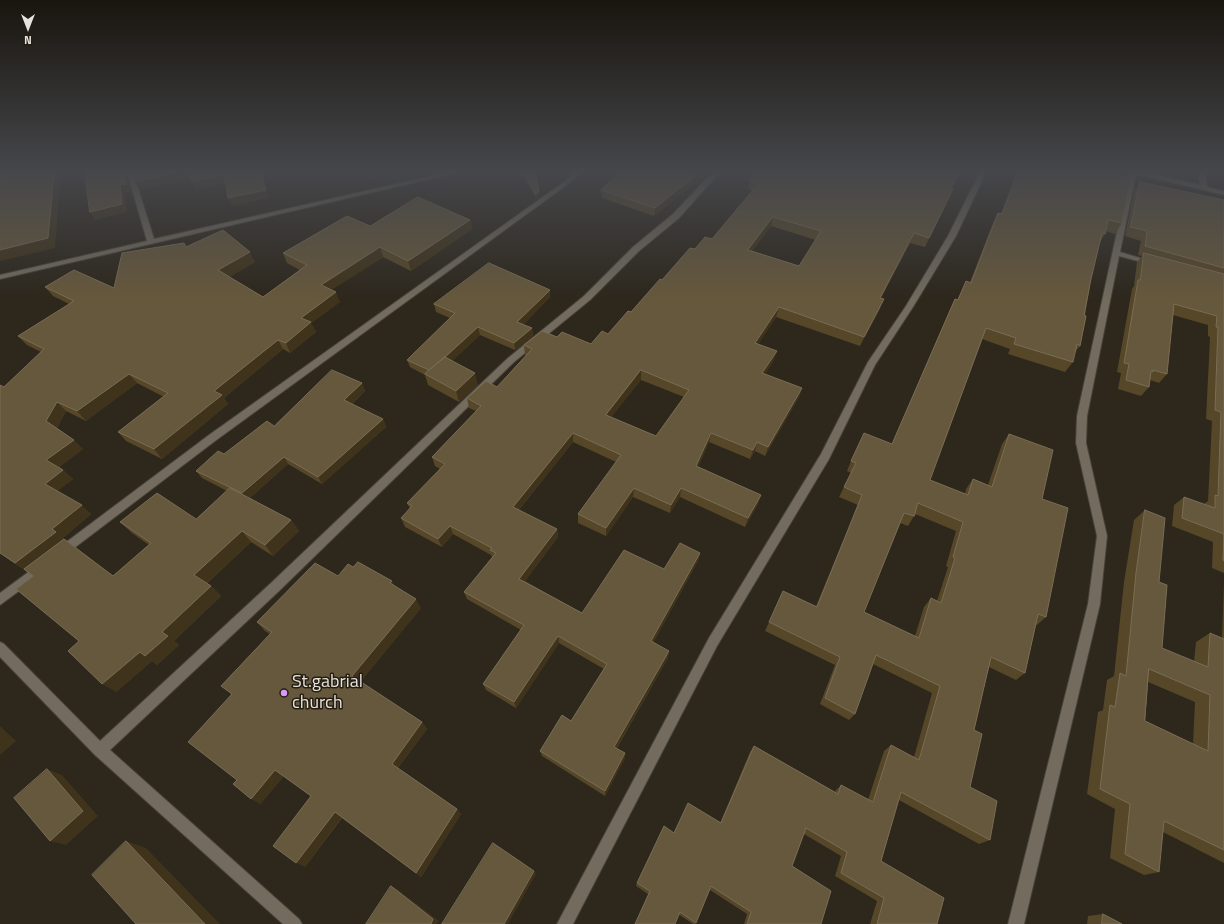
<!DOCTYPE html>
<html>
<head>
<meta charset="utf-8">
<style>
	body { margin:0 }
	#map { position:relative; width:1224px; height:924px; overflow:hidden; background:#2d271c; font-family:"Titillium Web",sans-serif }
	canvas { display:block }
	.north { position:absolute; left:8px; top:8px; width:40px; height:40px; -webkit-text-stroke:3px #231d12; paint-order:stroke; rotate:180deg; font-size:11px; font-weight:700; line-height:16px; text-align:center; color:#e7e3dc }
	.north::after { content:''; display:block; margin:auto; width:14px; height:18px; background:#e7e3dc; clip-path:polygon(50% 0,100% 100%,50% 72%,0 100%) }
</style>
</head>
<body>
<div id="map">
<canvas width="1224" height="924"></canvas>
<div class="north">N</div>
</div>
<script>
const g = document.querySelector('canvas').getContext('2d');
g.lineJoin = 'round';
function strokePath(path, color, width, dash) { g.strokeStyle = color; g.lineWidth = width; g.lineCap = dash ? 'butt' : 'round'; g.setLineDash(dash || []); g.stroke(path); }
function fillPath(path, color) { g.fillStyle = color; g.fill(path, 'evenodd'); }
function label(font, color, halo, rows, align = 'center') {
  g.font = font + ' "Titillium Web",sans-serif'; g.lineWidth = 3; g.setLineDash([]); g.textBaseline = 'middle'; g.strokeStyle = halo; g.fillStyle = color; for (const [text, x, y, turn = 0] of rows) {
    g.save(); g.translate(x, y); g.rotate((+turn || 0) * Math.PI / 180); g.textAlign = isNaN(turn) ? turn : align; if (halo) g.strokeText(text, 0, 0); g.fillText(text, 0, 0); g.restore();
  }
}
const street = new Path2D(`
	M127,172H133L154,239L449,172H460L0,279V275L147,241Z
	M574,172H581L568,184L215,441L65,555L61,557L57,555L55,552L57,549L209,435L564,182Z
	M713,172H720L679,218L639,251L590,300L514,362L279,591L110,750L299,919L302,924H283L95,755L0,657V642L4,644L100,741L271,583L508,358L584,296L633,247L673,214Z
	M980,172H986L956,236L913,307L875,365L829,459L717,646L573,924H557L709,638L821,454L868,362L906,306L948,236Z
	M1130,172H1144L1200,185L1199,172H1205L1207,187L1224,191V195L1136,174L1120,252L1157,263L1153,265L1119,256L1087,416L1086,443L1107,536L1100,604L1024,924H1008L1088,604L1097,536L1076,443L1077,416Z
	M42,562L46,563L48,567L46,571L0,605V593Z`);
const wall = new Path2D(`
	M368,172H395L372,178Z
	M520,172H536L539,198L537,199Z
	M1017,172H1106L1122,223L1115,234L1105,231V234L1100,242L1091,279L1080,346L1075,352L1073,362L1065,372L1008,354L1010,349L982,339L930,480L965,494L966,489L973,479L988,485L1002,444L1009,434L1042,499L1046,617L1037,625H1036L1025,673L1016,680L989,667L974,730L970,787L990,840L979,844L899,800L881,861L937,924H870L877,901L835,876L841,856L804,834L792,866L821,924H744L747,914L710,890L696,923L695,924H693L636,886L637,883L674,833L720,823L750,752L754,746L835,792L836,790L841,785L868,800L884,751L891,745L914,757L932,693L873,664L855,714L849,720L820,704L835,665L765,631L783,591L816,606L858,505L839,497L851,473L847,471L851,461L892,444L950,310L955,299L957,300L966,281L970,282L993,223L998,213H1001ZM915,514L956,531L946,566L948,567L937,601L931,598L924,607L915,636L864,612L900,523L908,526L914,516Z
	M749,180L953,189L925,247L910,243L881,298L880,309L860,346L776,317L758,344L774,360L765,374L802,388L799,397L765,456L755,451L750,459L709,442L698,467L761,495L758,504L745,527L680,497L670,513L633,497L606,536L578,523V514L616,462L573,442L519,510L557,529L558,537L525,581L582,613L664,569L700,553L698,561L653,643L668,658L617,748L625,758L605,796L542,756L540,751L571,721L604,669L559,643L516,708L486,690L483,684L521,630L467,599L464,592L492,557L491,555L453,534L442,547L405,527L401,518L410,509L407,503L440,469L435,466L432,457L476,411L469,408L467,398L497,387L526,355H525L524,345L557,337L591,344L608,334L631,312L662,280L695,249L712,239L752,191L748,189ZM771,226L816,240L799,266L752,251ZM641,380L684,397L656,436L611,417Z
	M1140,182L1224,200V573L1212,568L1213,542L1172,526L1174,505L1184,497L1205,505V503L1208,501L1212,421L1206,419L1210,337L1208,336V325L1173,315L1167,374L1159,383L1150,380L1149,387L1141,396L1118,389L1121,373L1117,372L1132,289L1134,286L1137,262L1142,256L1138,255L1141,241L1125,236L1134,191Z
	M694,184L654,216L602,198L601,190Z
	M470,220L472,229L411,271L383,257L331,290L340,302L311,323L316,332L290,353L283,349L224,398L228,404L162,459L126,441L118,432L164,397L137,383L86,421L66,411L57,428L83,449L59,467L63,470L73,479L57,491L91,514L63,538L113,576L149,545L132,533L120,522L196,519L227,491L202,478L196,471L274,426L362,383L365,391L352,404L383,419L386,427L322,484L288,464L250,498L291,520L299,531L273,556L251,542L207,583L211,586L221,596L174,641L179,645L157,665L152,661L116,692L79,641L33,576L0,553L4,387L41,352L27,345L18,336L69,304L53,296L45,287L114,288L186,247L255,262L229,277L263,297L300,270L287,263L283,253L370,226Z
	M550,290V297L523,325L532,328L533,336L515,350L480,335L452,361L478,385L459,402L428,385L425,375L410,367L407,360L450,318L436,312L434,304Z
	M1145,510L1159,582L1162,648L1194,662L1196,642L1210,633L1222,638L1224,582V863L1163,832L1159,872L1144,875L1110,858L1115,809L1087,794L1098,712L1103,710L1107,680L1114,676L1124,582L1134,520ZM1148,682L1195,702L1193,744L1145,721Z
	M353,567L392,581L394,586L421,608L360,682L422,722L427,729L398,768L457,809L461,814L421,877L342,818L305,867L311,796L284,776L260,804L237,780L232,694L221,686L270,634L265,631L257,622Z
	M1103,914L1122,924H1087L1088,916Z`);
const shadedWall = new Path2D(`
	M54,172H61L55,248L0,261V250Z
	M123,172H126L131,192L125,193L127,212L95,220L90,212L120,185Z
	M178,172H189L192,178L140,190L135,182Z
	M261,172H262L269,198L232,206L228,198Z
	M373,172H395L372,178L371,173Z
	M224,174L228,182L196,190L192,182Z
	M695,176L694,184L654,216L655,208Z
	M953,189L949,199L925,247L929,238Z
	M539,192V198L537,199L536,194Z
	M773,217L771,226L746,259L748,250Z
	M470,220L472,229L411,271L408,261Z
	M914,233L910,243L876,307L880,298Z
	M380,247L383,257L325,294L321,285Z
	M250,252L255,262L224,280L218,270Z
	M550,290V297L518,330L517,322Z
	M336,292L340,302L311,323L316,332L290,353L286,343L301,318Z
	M884,299L880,309L860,346L864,337Z
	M779,307L776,317L753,352L755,343Z
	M478,327L480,335L433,379L431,371Z
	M532,328L533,336L515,350L514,343Z
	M278,340L283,349L224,398L228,404L162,459L154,449L214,391Z
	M777,351L774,360L760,382L762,373Z
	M641,370V380L606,424V415Z
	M475,373L478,385L459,402L456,391Z
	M129,374L137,383L86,421L77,411Z
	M362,383L365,391L347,408L344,400Z
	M802,388L799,397L765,456L768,447Z
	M57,402L66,411L55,431L46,421Z
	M383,419L386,427L322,484L318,477Z
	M573,433V442L514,516L513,507Z
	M711,433L709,442L695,475L696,466Z
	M74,440L83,449L56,469L46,460Z
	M757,442L755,451L750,459L753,450Z
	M284,457L288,464L247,501L242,493Z
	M63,470L73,479L55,493L45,484Z
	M634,488L633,497L606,536V528Z
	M681,488L680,497L670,513L671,505Z
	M761,495L758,504L745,527L748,518Z
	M82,505L91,514L63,538L66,541L26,571L15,563L52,529Z
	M291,520L299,531L273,556L265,545Z
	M450,526L453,534L442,547L438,539Z
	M557,529L558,537L521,586L519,579Z
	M242,531L251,542L204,585L194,575Z
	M700,553L698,561L650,648L651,641Z
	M392,581L397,590L390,583Z
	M211,586L221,596L174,641L179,645L157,665L152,661L116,692L102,684L162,632Z
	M416,599L421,608L359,684L352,676Z
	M558,636L559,643L516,708L514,702Z
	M669,651L668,658L614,752V747Z
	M422,722L427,729L397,769L392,764Z
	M0,726L16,741L0,755Z
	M625,753V758L605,796V791Z
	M47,769L62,775L98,816L66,845L50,841Z
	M275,770L284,776L260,804L251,799Z
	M457,809L461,814L421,877L416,873Z
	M335,812L342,817L305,867L296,863Z
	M126,841L146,848L220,924H205Z
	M534,871L536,874L508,924H504Z
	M391,886L397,889L439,921L437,924H431Z`);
const building = new Path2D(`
	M0,172H54L48,238L0,250Z
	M85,172H123L126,184L120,185L122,204L90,212Z
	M132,172H178L135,182Z
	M188,172H261L266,190L228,198L224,174L192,182Z
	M523,172H536L539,192L536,194Z
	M620,172H681L695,176L655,208L601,190Z
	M756,172H960L951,189H953L929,238L914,233L880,298L884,299L864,337L779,307L755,343L777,351L762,373L802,388L768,447L757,442L753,450L711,433L696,466L761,495L748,518L681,488L671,505L634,488L606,528L578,514L621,455L573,433L513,507L557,529L519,579L582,613L624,550L664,569L680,543L700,553L651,641L669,651L614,747L625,753L605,791L540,751L562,715L571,721L607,664L558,636L514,702L483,684L524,625L464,592L496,553L490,550L492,548L450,526L438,539L401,518L412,506L407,503L445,464L432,457L481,406L467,398L486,381L497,387L532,349L524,345L542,331L557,337L562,332L591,344L602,331L608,334L628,311L631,312L660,279L662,280L690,248L695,249L705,237L712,239L759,183L749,180ZM773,217L821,231L799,266L748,250ZM641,370L689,390L656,436L606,415Z
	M1018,172H1106L1131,178L1122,223L1108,220L1105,234L1102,233L1091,279L1084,315L1086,316L1080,346L1077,344L1073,362L1014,344L1016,338L986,328L930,480L968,495L973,479L992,487L1009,434L1053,450L1042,499L1068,508L1046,617L1038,614L1025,673L991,657L974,730L982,734L970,787L997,801L990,840L901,792L881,861L944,898L937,924H877L884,898L841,873L847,852L806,828L792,866L831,891L821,924H747L751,912L711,886L696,923L680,912L675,924H635L650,891L637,883L664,826L674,833L688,803L721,823L754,746L838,794L841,785L873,802L891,745L919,760L940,686L876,655L855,714L825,698L840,657L769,622L783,591L817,607L862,495L844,487L856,463L851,461L864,433L892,444L955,299L958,300L966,281L971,283L998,213L1002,214ZM918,503L963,522L953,557L955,558L941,603L931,598L919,638L864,612L904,513L914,516Z
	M1140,182L1224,200V268L1145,246L1147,231L1131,227Z
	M418,197L470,220L408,261L380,247L321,285L336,292L301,318L311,322L286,343L278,340L214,391L222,395L154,449L118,432L168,393L129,374L77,411L57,402L46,421L74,440L46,460L63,470L45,484L82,505L52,529L56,532L15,563L0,553V385L4,387L44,349L18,336L74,301L45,287L74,270L114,288L122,253L184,243L186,247L223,230L250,252L218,270L263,297L307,265L283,253L347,216L370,226Z
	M1144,253L1224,274V561L1223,560L1224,534L1182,518L1184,497L1215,508V495L1218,496L1221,412L1215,410L1218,327H1216L1217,316L1174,304L1167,374L1153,370V372L1151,371L1149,387L1126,380L1129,364L1124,363L1138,280H1140Z
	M489,263L550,290L517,322L532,328L514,343L478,327L445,357L429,370L407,360L455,313L434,304Z
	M445,357L475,373L456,391L425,374Z
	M332,370L362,383L344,400L383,419L318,477L284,457L242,493L196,471L218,451L224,454L267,421L274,426Z
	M230,488L291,520L265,545L242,531L194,575L211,586L162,632L168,636L145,656L140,652L102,684L68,651L79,641L16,589L33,576L24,569L64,539L113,576L151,543L120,522L157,493L196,519Z
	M1145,510L1165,518L1159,582L1167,585L1162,648L1208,667L1210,633L1224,639V850L1164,821L1159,872L1125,854L1130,804L1100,789L1110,705L1115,707L1120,673L1126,676L1136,573ZM1149,669L1210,695L1208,751L1145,721Z
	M358,562L392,581L390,583L416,599L352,676L422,722L392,764L457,809L416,873L335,812L296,863L273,846L311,796L275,770L251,799L233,784L237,780L188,742L232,694L221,686L272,632L257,622L315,563L338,576L348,564L353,567Z
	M47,769L83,811L50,841L14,798Z
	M126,841L205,924H136L92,875Z
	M493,843L534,871L504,924H442Z
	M391,886L433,919L431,924H366Z
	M1103,914L1122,924H1102Z`);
const markers = [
	[284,693,4,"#d69bfa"]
];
const nearPoinames = [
	["St.gabrial",292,683],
	["church",292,704]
];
strokePath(street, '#474339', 2);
fillPath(street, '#726b5e');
fillPath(wall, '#564729');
fillPath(shadedWall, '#3f331b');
fillPath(building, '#66583c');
strokePath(building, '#7a6d55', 1);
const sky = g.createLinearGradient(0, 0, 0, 301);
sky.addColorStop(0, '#19150f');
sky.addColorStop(0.57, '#46474b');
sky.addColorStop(1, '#46474b00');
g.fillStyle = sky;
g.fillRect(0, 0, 1224, 301);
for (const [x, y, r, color] of markers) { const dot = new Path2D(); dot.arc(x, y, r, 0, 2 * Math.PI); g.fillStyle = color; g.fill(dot); strokePath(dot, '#231d12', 1.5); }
label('18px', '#e7e3dc', '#231d12', nearPoinames, 'left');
</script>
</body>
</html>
